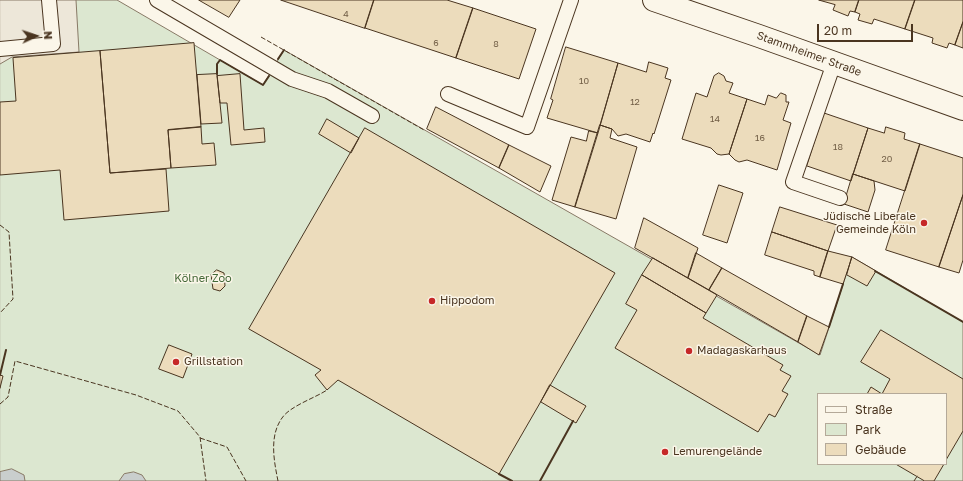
<!DOCTYPE html>
<html>
<head>
<meta charset="utf-8">
<style>
	body { margin:0 }
	#map { position:relative; width:963px; height:481px; overflow:hidden; background:#fbf6e9; font-family:"Golos Text",sans-serif }
	canvas { display:block }
	.legend { position:absolute; left:817px; top:393px; width:130px; height:72px; box-sizing:border-box; background:#fbf6e9; border:1px solid #b4a999; margin:0; padding:5px 7px; list-style:none; font-size:12px; color:#4a3520 }
	.legend li { display:flex; align-items:center; gap:8px; height:20px }
	.legend b { width:20px; border:1px solid #b4a999 }
	.north { position:absolute; left:16px; top:16px; width:40px; height:40px; -webkit-text-stroke:3px #fbf6e9; paint-order:stroke; rotate:87deg; font-size:11px; font-weight:700; line-height:16px; text-align:center; color:#4a3520 }
	.north::after { content:''; display:block; margin:auto; width:14px; height:18px; background:#4a3520; clip-path:polygon(50% 0,100% 100%,50% 72%,0 100%) }
	.scale { position:absolute; left:817px; top:24px; width:96px; height:18px; box-sizing:border-box; border:2px solid #4a3520; border-top:0; padding-left:5px; font-size:12px; line-height:14px; white-space:nowrap; color:#4a3520; -webkit-text-stroke:3px #fbf6e9; paint-order:stroke }
</style>
</head>
<body>
<div id="map">
<canvas width="963" height="481"></canvas>
<ul class="legend">
<li><b style="height:5px;background:#fbf6e9"></b>Straße</li>
<li><b style="height:11px;background:#dce7d0"></b>Park</li>
<li><b style="height:11px;background:#ecdcbc"></b>Gebäude</li>
</ul>
<div class="north">N</div>
<div class="scale">20 m</div>
</div>
<script>
const g = document.querySelector('canvas').getContext('2d');
g.lineJoin = 'round';
function fillPath(path, color) { g.fillStyle = color; g.fill(path, 'evenodd'); }
function strokePath(path, color, width, dash) { g.strokeStyle = color; g.lineWidth = width; g.lineCap = dash ? 'butt' : 'round'; g.setLineDash(dash || []); g.stroke(path); }
function label(font, color, halo, rows, align = 'center') {
  g.font = font + ' "Golos Text",sans-serif'; g.lineWidth = 3; g.setLineDash([]); g.textBaseline = 'middle'; g.strokeStyle = halo; g.fillStyle = color; for (const [text, x, y, turn = 0] of rows) {
    g.save(); g.translate(x, y); g.rotate((+turn || 0) * Math.PI / 180); g.textAlign = isNaN(turn) ? turn : align; if (halo) g.strokeText(text, 0, 0); g.fillText(text, 0, 0); g.restore();
  }
}
const green = new Path2D(`
	M0,0H117L263,85L284,50L820,355L852,257L963,322V481H0ZM818,394H946V464H818Z`);
const parking = new Path2D(`
	M0,0H76L79,52L12,57L0,64Z`);
const water = new Path2D(`
	M12,469L24,475L25,481H0V472Z
	M134,472L142,475L146,481H119L124,474Z`);
const building = new Path2D(`
	M199,0H240L229,17Z
	M281,0H374L365,28Z
	M374,0H447L473,8L456,58L365,28Z
	M819,0H859L855,12L850,11L848,16L833,10L835,5Z
	M859,0H915L905,29L874,19L872,24L858,20L860,14L855,12Z
	M915,0H963V22L955,45L949,43L947,48L932,43L933,38L905,29Z
	M473,8L536,29L519,79L456,58Z
	M963,22V48L955,45Z
	M194,43L201,127L168,130L171,168L110,173L100,51Z
	M566,47L618,63L598,133L547,118L553,100L551,99Z
	M100,51L110,173L166,169L169,211L64,220L60,170L0,175V102L16,101L13,58Z
	M649,62L668,68L665,78L671,80L654,134L653,133L650,142L626,134L618,136L612,129L600,125L618,63L646,72Z
	M719,73L724,76L726,81L733,83L729,93L747,99L729,154L721,155L717,154L711,148L682,139L696,93L707,97L714,76Z
	M217,74L222,123L201,124L197,75Z
	M240,74L244,130L264,128L265,142L231,145L227,103H220L217,76Z
	M781,93L786,95V102H789L783,120L791,123L777,170L747,160L739,162L735,160L729,154L747,99L765,105L768,95L776,98Z
	M436,107L509,145L499,168L427,129Z
	M824,113L868,128L851,181L807,166Z
	M327,119L359,138L351,153L319,134Z
	M600,125L612,129L610,138L637,147L616,219L575,207Z
	M201,127L202,144L214,143L216,165L171,168L168,130Z
	M886,127L905,133L904,139L920,144L905,191L853,174L868,128L884,133Z
	M365,128L615,273L499,474L338,380L327,390L315,375L321,370L249,329Z
	M589,131L598,133L575,207L552,200L571,137L586,141Z
	M920,144L963,158V195L939,267L886,250Z
	M509,145L551,166L540,192L499,168Z
	M853,174L874,181L875,190L868,212L844,204Z
	M719,185L743,193L727,243L703,235Z
	M963,195V260L959,273L939,267Z
	M780,207L837,225L828,251L772,232Z
	M644,218L698,248L688,278L635,248Z
	M772,232L828,251L820,277L814,275V271L765,255Z
	M828,251L852,257L843,284L820,277Z
	M696,253L722,268L709,290L688,278Z
	M852,257L876,271L867,286L847,275Z
	M653,258L717,295L706,313L642,275Z
	M722,268L807,316L798,342L709,290Z
	M217,270L224,273L225,286L220,291L213,289L211,275Z
	M642,275L706,313L703,318L783,365L780,370L791,376L782,391L788,394L775,417L769,414L758,432L615,348L637,310L626,304Z
	M807,316L829,327L819,355L798,342Z
	M881,330L963,379V431L946,460V394H867L871,387L882,394L890,379L861,362Z
	M169,345L192,354L183,378L159,369Z
	M0,375L3,376L0,388Z
	M550,385L586,406L576,423L541,402Z
	M896,464H944L934,481H925Z`);
const service = new Path2D(`
	M157,0L292,79L328,91L372,116
	M0,49L53,44L49,0
	M834,63L793,182L840,198
	M448,94L527,127L571,0`);
const tertiary = new Path2D(`
	M654,0L759,36L963,109`);
const fence = new Path2D(`
	M261,37L424,130
	M0,225L9,232L13,299L0,313
	M0,404L8,397L15,361L136,395L178,411L200,437L206,481
	M200,438L227,447L246,481
	M278,481C274,461 269,436 282,418C290,406 315,398 327,390
	M914,481L918,475`);
const wall = new Path2D(`
	M278,59L284,50
	M217,74V64L220,60L263,85L269,76
	M875,271L963,322
	M829,327L843,284
	M0,375L6,350
	M499,474L512,481
	M540,481L573,421`);
const markers = [
	[924,223,4,"#c62828"],
	[432,301,4,"#c62828"],
	[689,351,4,"#c62828"],
	[176,362,4,"#c62828"],
	[665,452,4,"#c62828"]
];
const numberNames = [
	["4",346,14],
	["6",436,43],
	["8",496,44],
	["10",584,81],
	["12",635,102],
	["14",715,119],
	["16",760,138],
	["18",838,147],
	["20",887,159]
];
const streetNames = [
	["Stammheimer Straße",809,54,20]
];
const poiNames = [
	["Jüdische Liberale",916,217,"right"],
	["Gemeinde Köln",916,230,"right"],
	["Hippodom",440,301],
	["Madagaskarhaus",697,351],
	["Grillstation",184,362],
	["Lemurengelände",673,452]
];
const parkNames = [
	["Kölner Zoo",203,279]
];
fillPath(green, '#dce7d0');
strokePath(green, '#887966', 1);
fillPath(parking, '#ede7d9');
strokePath(parking, '#887966', 1);
fillPath(water, '#c9cecd');
strokePath(water, '#887966', 1);
fillPath(building, '#ecdcbc');
strokePath(building, '#4a3520', 1);
strokePath(service, '#4a3520', 16);
strokePath(tertiary, '#4a3520', 24);
strokePath(service, '#fbf6e9', 14);
strokePath(tertiary, '#fbf6e9', 22);
strokePath(fence, '#4a3520', 1, [5, 2]);
strokePath(wall, '#4a3520', 2);
for (const [x, y, r, color] of markers) { const dot = new Path2D(); dot.arc(x, y, r, 0, 2 * Math.PI); g.fillStyle = color; g.fill(dot); strokePath(dot, '#fbf6e9', 1.5); }
label('9px', '#725f47', null, numberNames);
label('11px', '#4a3520', '#fbf6e9', streetNames);
label('11px', '#4a3520', '#fbf6e9', poiNames, 'left');
label('11px', '#436837', '#fbf6e9', parkNames);
</script>
</body>
</html>
